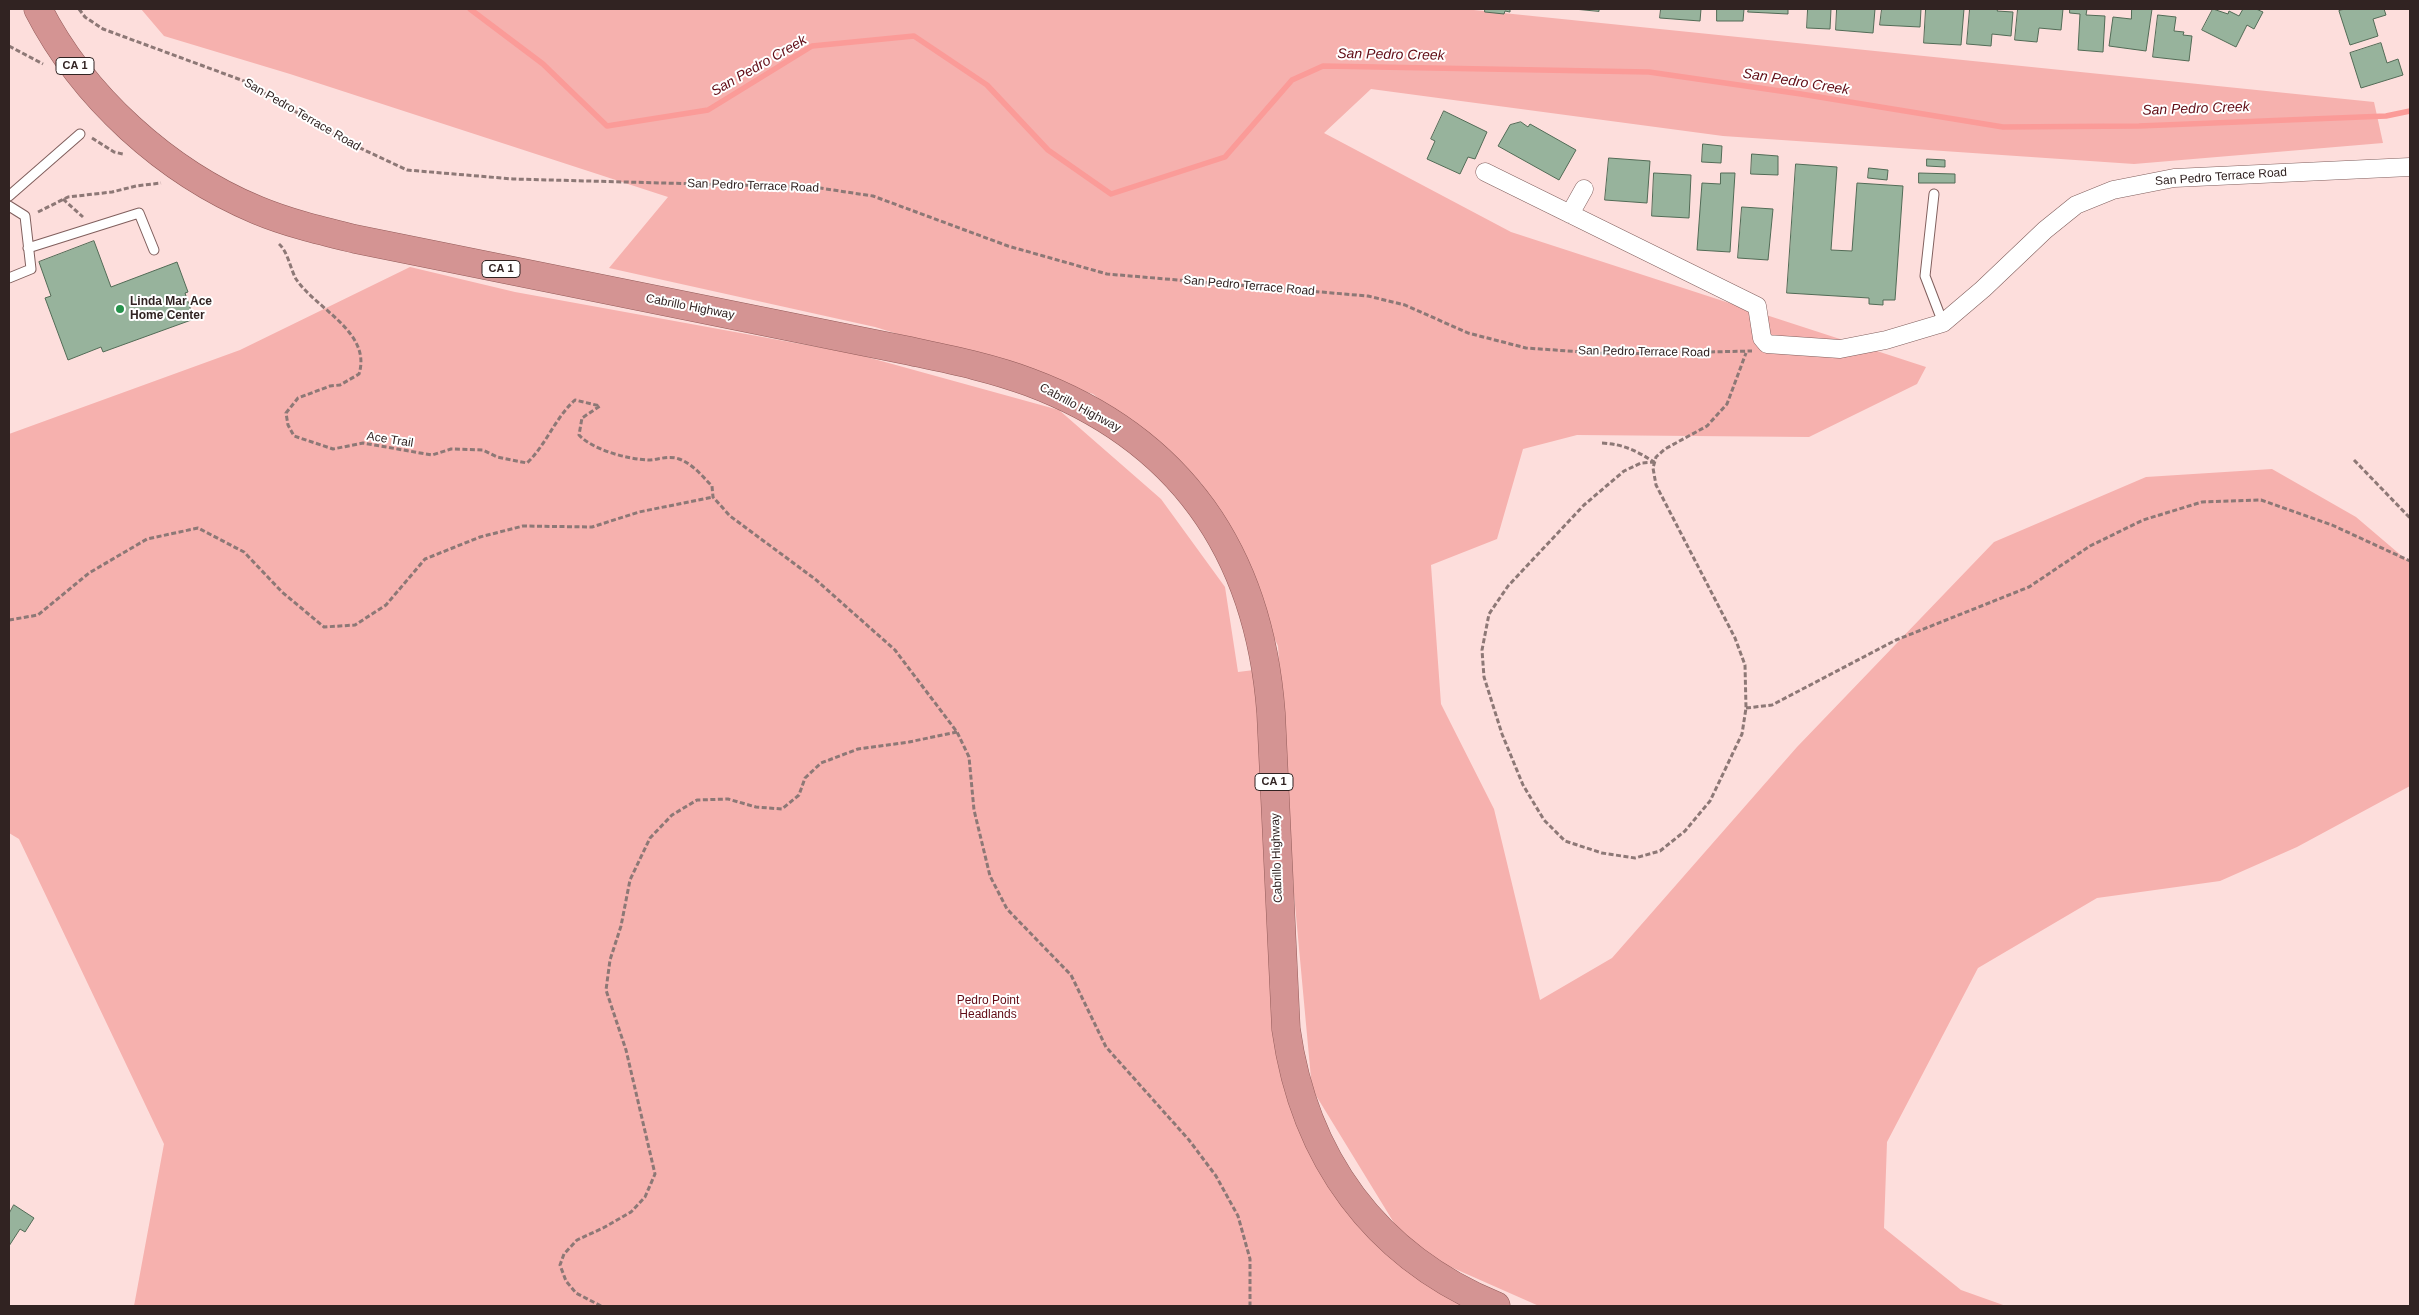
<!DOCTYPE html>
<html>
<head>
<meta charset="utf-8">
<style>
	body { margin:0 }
	#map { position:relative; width:2419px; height:1315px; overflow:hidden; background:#fddedc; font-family:Arial,sans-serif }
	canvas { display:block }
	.frame { position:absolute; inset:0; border:10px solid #312322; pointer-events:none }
</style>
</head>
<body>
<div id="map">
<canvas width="2419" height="1315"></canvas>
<div class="frame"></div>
</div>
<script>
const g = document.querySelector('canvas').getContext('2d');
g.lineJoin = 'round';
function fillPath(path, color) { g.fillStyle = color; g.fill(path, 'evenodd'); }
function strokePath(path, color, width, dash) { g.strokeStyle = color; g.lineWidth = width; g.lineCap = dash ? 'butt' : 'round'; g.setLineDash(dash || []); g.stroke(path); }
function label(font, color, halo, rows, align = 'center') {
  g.font = font + ' Arial,sans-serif'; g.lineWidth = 4; g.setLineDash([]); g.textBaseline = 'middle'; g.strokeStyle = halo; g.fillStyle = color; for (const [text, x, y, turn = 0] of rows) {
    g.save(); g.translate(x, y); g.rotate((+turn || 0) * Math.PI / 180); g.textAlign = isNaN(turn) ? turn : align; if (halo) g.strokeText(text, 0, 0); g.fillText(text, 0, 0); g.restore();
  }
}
const green = new Path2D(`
	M141,9H1464L2374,102L2383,143L2134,164L1723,136L1371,89L1324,133L1511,232L1926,367L1917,384L1809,437L1577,435L1523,449L1497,539L1431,565L1441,704L1494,809L1540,1000L1612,958L1797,747L1994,542L2146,477L2272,469L2356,517L2410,563V786L2297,847L2220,881L2097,898L1978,968L1887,1142L1884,1228L1961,1290L2006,1306H1539L1410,1249L1312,1089L1294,894L1278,646L1201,483L1093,394L875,327L609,268L668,197L290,74L164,36Z
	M410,267L515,292L856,354L1059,410L1161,499L1225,587L1238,672L1270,668L1283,955L1307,1084L1364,1208L1505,1306H134L164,1144L19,839L9,833V434L240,350Z`);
const stream = new Path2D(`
	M470,9L543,64L607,126L708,110L812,46L914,36L987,85L1048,150L1111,194L1225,157L1292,80L1323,66L1649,72L1801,94L2003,127L2139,126L2386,116L2410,111`);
const building = new Path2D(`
	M1485,9H1510V12L1505,11L1504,14L1485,12Z
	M1574,9H1599V11Z
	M1661,9H1701L1700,21L1660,18Z
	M1717,9H1744L1743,21H1717Z
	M1749,9H1788V14L1748,12Z
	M1808,9H1831L1830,29L1807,28Z
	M1837,9H1875L1873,33L1836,30Z
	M1882,9H1921L1920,27L1880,25Z
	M1926,9H1964L1961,45L1924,43Z
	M1970,9H1998L1997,11L2013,12L2011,36L1992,34L1991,46L1967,44Z
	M2018,9H2063L2061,30L2039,28L2037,42L2015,40Z
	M2070,9H2087L2086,15L2105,16L2103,52L2078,50L2080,14L2070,13Z
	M2132,9H2152L2146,51L2109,46L2113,17L2131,19Z
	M2213,9L2228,14L2229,11L2239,16L2243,9H2256L2263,12L2254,29L2247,25L2236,47L2202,30Z
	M2345,9H2384L2386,15L2373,19L2378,36L2350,45L2339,11Z
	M2158,15L2176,17L2174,31L2184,32L2183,35L2192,36L2189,61L2153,57Z
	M2381,43L2387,63L2398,59L2403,75L2361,88L2350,53Z
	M1444,111L1487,132L1475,159L1468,157L1460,174L1427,159L1435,141L1431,139Z
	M1521,122L1528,127L1530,124L1576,150L1559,180L1498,146L1510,125Z
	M1703,144L1722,146L1721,163L1702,162Z
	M1752,154L1778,156V175L1751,174Z
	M1609,158L1650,161L1647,203L1605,200Z
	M1927,159L1945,160V167L1927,166Z
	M1796,164L1837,167L1831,250L1852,251L1857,183L1903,186L1895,300H1883V305L1869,304V298L1787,293Z
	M1869,168L1888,170L1887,180L1868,178Z
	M1654,173L1691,175L1689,218L1652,216Z
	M1721,173H1735L1730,252L1697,250L1702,183L1720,184Z
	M1919,173L1955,174V183H1919Z
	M1742,207L1773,209L1768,260L1738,258Z
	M94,241L111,287L177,262L188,292L185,293L194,319L103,352L101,347L68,360L45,298L51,296L39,262Z
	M14,1205L34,1218L25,1232L20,1229L9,1246V1214Z`);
const path = new Path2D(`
	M79,9L85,17L103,29L244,81L345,141L407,170L513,179L813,187L873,196L1008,246L1107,274L1368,296L1405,305L1468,333L1526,348L1612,354L1752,351
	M9,46L43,64
	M92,138L114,152L123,154
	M63,199L83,217
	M38,212L68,197L112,192L136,186L161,183
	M279,244C288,252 290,268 296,279C316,309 372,332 359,374L340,385L330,386L298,398L286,413L288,425L294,436L333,449L363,443L432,455L451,449L483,450L497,457L527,463C546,445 555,418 575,400L600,406L582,418L579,435C593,450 627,459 648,460C658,460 668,455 679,459C693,464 702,476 712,486L713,497L730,516L815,579L895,650L957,732L969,757L974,810L990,876L1007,909L1071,975L1106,1047L1189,1140L1216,1176L1238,1216L1250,1259V1306
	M1602,443C1623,444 1637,451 1654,462
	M2354,460L2410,518
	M1655,462L1641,463L1624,471L1584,505L1508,586L1489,614L1482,650L1484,677L1502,734L1523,785L1544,820L1565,841L1602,853L1635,858L1660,851L1685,831L1710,801L1742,734L1746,708L1745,665L1735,638L1656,485L1653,468L1656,457L1665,449L1707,426L1727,404L1746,353
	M9,620L38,615L89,573L147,539L198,528L244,552L282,592L324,627L355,625L386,605L425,559L480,537L523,526L592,527L639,512L713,497
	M1746,708L1772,705L1896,640L2029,587L2090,546L2143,520L2202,502L2261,500L2332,525L2410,561
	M601,1306L576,1293L566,1281L560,1265L564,1254L577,1240L603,1228L631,1212L645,1197L655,1174L626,1050L606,990L610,960L621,926L630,880L650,838L672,815L697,800L728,799L756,807L782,809L799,795L805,778L821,763L858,749L909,742L957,732`);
const service = new Path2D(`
	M1934,194L1925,276L1943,323
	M9,196L80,134
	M9,206L25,216L31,269L9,278
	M28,248L139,213L154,250`);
const minor = new Path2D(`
	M1485,172L1757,306L1762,338L1767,344L1840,349L1886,340L1943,323L1983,289L2045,230L2076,205L2113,190L2174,178L2410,167
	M1570,214L1584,189`);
const trunk = new Path2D(`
	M38,9C83,97 166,172 257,210C288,223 322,231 355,239L905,350C947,359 989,367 1029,382C1182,439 1259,554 1271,713L1286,1029C1304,1158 1375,1256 1496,1306`);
const markers = [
	[120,309,5,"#26934c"]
];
const shields = [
	[75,66,38],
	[501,269,38],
	[1274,782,38]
];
const shieldNames = [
	["CA 1",75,66],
	["CA 1",501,269],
	["CA 1",1274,782]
];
const streetNames = [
	["San Pedro Terrace Road",302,115,30],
	["San Pedro Terrace Road",2221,177,-4],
	["San Pedro Terrace Road",753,186,2],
	["San Pedro Terrace Road",1249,286,5],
	["Cabrillo Highway",690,307,11],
	["San Pedro Terrace Road",1644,352,1],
	["Cabrillo Highway",1080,408,28],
	["Ace Trail",390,440,9],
	["Cabrillo Highway",1277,858,-92]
];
const poiNames = [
	["Linda Mar Ace",130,302],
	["Home Center",130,316]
];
const parkNames = [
	["Pedro Point",988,1001],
	["Headlands",988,1015]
];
const waterNames = [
	["San Pedro Creek",1391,55,1],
	["San Pedro Creek",759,66,-30],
	["San Pedro Creek",1796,82,9],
	["San Pedro Creek",2196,109,-2]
];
fillPath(green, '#f6b1ae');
strokePath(stream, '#fb9b98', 5.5);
fillPath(building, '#97b39c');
strokePath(building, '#526b56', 1);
strokePath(service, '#805f5d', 11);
strokePath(minor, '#805f5d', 19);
strokePath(trunk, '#945c5a', 29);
strokePath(path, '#8d7876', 3, [5, 2.5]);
strokePath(service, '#fff', 9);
strokePath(minor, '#fff', 18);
strokePath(trunk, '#d49493', 28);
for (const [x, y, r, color] of markers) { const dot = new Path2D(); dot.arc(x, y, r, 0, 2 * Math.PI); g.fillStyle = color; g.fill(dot); strokePath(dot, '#fff', 2); }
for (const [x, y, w] of shields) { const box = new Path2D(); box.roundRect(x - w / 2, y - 8.5, w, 17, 4); g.fillStyle = '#fff'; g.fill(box); strokePath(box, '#312322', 1); }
label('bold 11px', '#312322', null, shieldNames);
label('12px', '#312322', '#fff', streetNames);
label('bold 12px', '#312322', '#fff', poiNames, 'left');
label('12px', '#620c16', '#fff', parkNames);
label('italic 14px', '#620d16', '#fff', waterNames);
</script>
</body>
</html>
